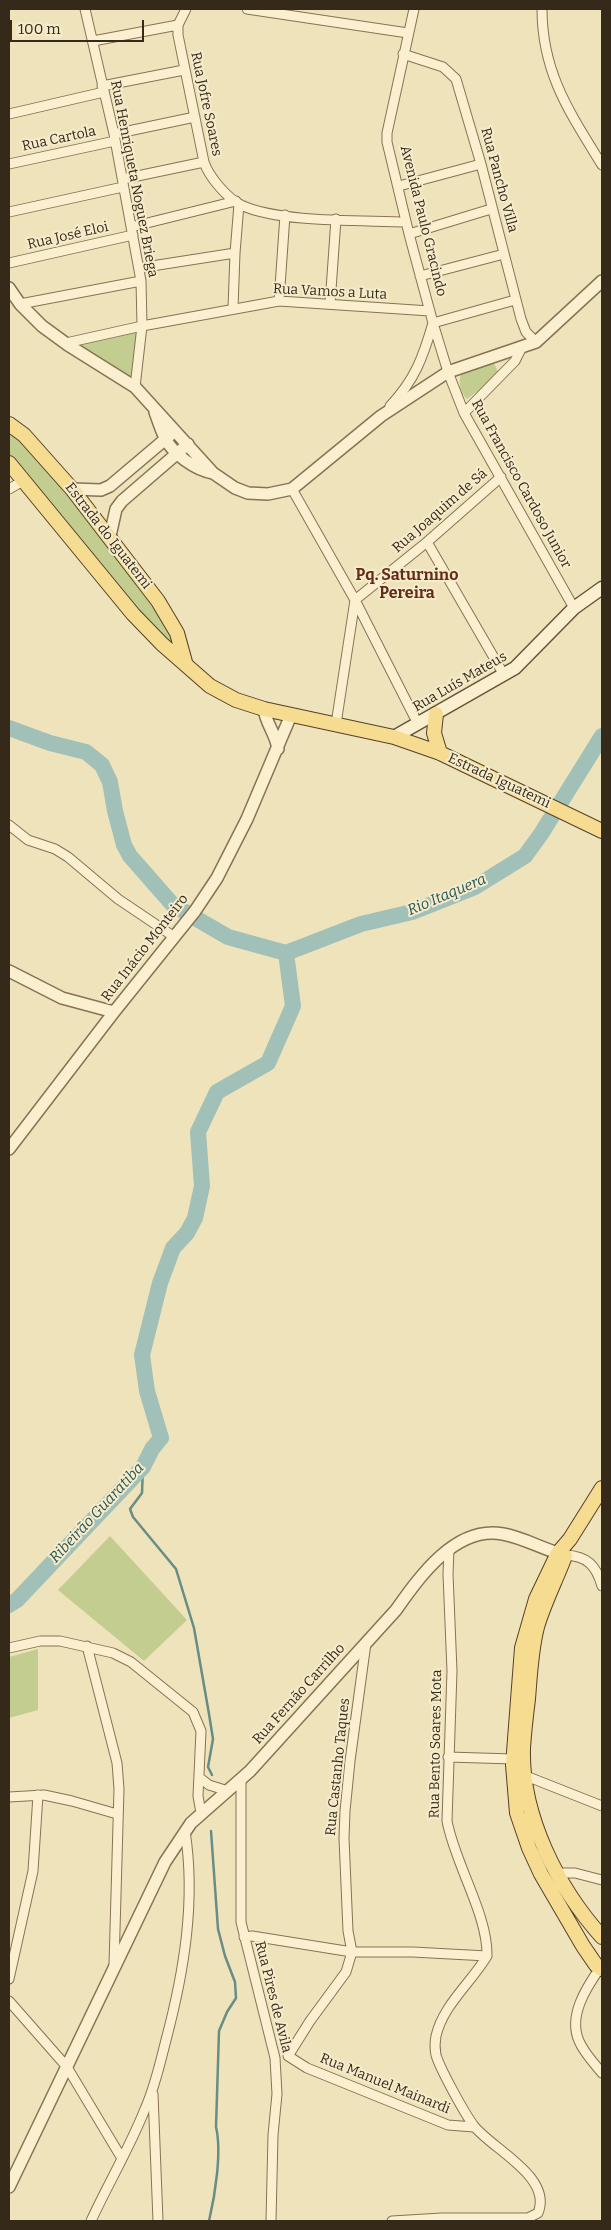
<!DOCTYPE html>
<html>
<head>
<meta charset="utf-8">
<style>
	body { margin:0 }
	#map { position:relative; width:611px; height:2230px; overflow:hidden; background:#efe3bc; font-family:Bitter,serif }
	canvas { display:block }
	.frame { position:absolute; inset:0; border:10px solid #35291a; pointer-events:none }
	.scale { position:absolute; left:10px; top:20px; width:134px; height:22px; box-sizing:border-box; border:2px solid #35291a; border-top:0; padding-left:6px; font-size:15px; line-height:18px; white-space:nowrap; color:#35291a; -webkit-text-stroke:4px #f6eccb; paint-order:stroke }
</style>
</head>
<body>
<div id="map">
<canvas width="611" height="2230"></canvas>
<div class="frame"></div>
<div class="scale">100 m</div>
</div>
<script>
const g = document.querySelector('canvas').getContext('2d');
g.lineJoin = 'round';
function fillPath(path, color) { g.fillStyle = color; g.fill(path, 'evenodd'); }
function strokePath(path, color, width, dash) { g.strokeStyle = color; g.lineWidth = width; g.lineCap = dash ? 'butt' : 'round'; g.setLineDash(dash || []); g.stroke(path); }
function label(font, color, halo, rows, align = 'center') {
  g.font = font + ' Bitter,serif'; g.lineWidth = 4; g.setLineDash([]); g.textBaseline = 'middle'; g.strokeStyle = halo; g.fillStyle = color; for (const [text, x, y, turn = 0] of rows) {
    g.save(); g.translate(x, y); g.rotate((+turn || 0) * Math.PI / 180); g.textAlign = isNaN(turn) ? turn : align; if (halo) g.strokeText(text, 0, 0); g.fillText(text, 0, 0); g.restore();
  }
}
const green = new Path2D(`
	M141,326L134,385L68,344Z
	M494,363L498,372L485,386L467,399C460,393 458,383 461,374L474,368Z
	M9,424L110,536L175,638L169,643L162,644L9,463Z
	M110,1536L187,1620L144,1661L58,1590Z
	M38,1649V1710L9,1718V1657Z`);
const stream = new Path2D(`
	M143,1467L142,1493L130,1509L133,1517L176,1569L194,1628L209,1714L213,1739L208,1767L212,1775
	M209,2221C215,2196 222,2152 216,2127L219,2031L227,2012L236,1998L235,1982L225,1956L218,1929L211,1831`);
const river = new Path2D(`
	M9,728L50,743L86,752L102,765L110,782L115,811L124,845L130,856L173,905L228,937L286,953
	M286,953L361,924L412,912L475,887L525,856L541,834L602,736
	M9,1605L17,1600L143,1467L152,1449L161,1438L147,1391L142,1355L160,1283L173,1248L187,1233L195,1218L202,1186L198,1132L217,1092L268,1063L293,1006L286,953`);
const minor = new Path2D(`
	M85,9L114,134L141,281L142,326L135,387
	M186,9L178,25V35L204,162C209,177 227,198 241,205C279,223 362,220 406,222
	M247,9L408,33
	M414,9L387,133V142L409,234L433,323L448,372L464,413L574,608
	M542,9C542,73 570,113 602,165
	M93,41L178,25
	M403,54L443,67L456,79L481,164L521,319L526,332L536,342
	M102,86L184,70
	M9,114L104,92
	M114,134L195,117
	M9,164L115,141
	M123,179L204,162
	M399,186L481,164
	M9,212L123,187
	M131,227L236,201
	M409,234L491,209
	M9,263L133,235
	M139,268L235,253
	M420,276L504,254
	M279,301L285,215
	M20,304L141,281
	M330,304L336,219
	M233,308L235,253L239,204
	M66,343L142,326L279,301L430,311
	M390,406C415,380 423,357 433,323L515,300
	M464,413L515,361L522,347
	M9,489L23,481
	M292,489L355,600L418,724
	M427,542L504,675
	M336,724L355,600L427,542L501,477
	M9,825L28,840L55,849L68,857L118,899L173,936
	M565,1555C587,1556 596,1565 602,1586
	M87,1646L117,1763L119,1789L114,1965
	M9,1648L40,1641H60L113,1653L131,1662L193,1712L201,1731L198,1796L201,1813
	M448,1757L513,1759
	M526,1776L602,1806
	M200,1778L209,1785L228,1791
	M241,1780V1922L275,2058L277,2094L273,2135L271,2221
	M9,1797L44,1795L72,1801L117,1814
	M559,1873H575L602,1880
	M244,1937L252,1936L352,1952H413L487,1956
	M600,1968C586,1988 568,2016 579,2041C584,2053 594,2063 602,2073
	M9,1979L33,1871L38,1795
	M9,2001L67,2067L121,2157
	M288,2056L310,2021L346,1972L352,1952L348,1931L344,1838L345,1811L350,1761L366,1643
	M288,2056L307,2068L448,2125L474,2127
	M153,2094L158,2221
	M91,2221C108,2184 130,2147 145,2109C155,2087 160,2063 166,2040C184,1972 196,1901 185,1831
	M392,2221L442,2218H528L538,2213C553,2177 492,2149 474,2126C465,2114 440,2069 436,2055C435,2050 435,2041 436,2036C443,2005 471,1983 487,1956C488,1915 455,1864 447,1821L452,1671L448,1574L449,1549`);
const tertiary = new Path2D(`
	M9,288L20,304L42,326L68,345L135,387L213,473L235,488L248,493L268,494L292,489L381,416L448,372L536,342L602,281
	M155,412C158,420 161,430 165,438C173,454 195,470 213,473
	M72,489L101,490L110,486L175,431
	M110,536L116,509L122,501L188,444
	M264,709C266,724 276,734 278,749
	M9,971L62,998L114,1012
	M9,1149L114,1012L195,911L217,878L247,819L291,715
	M9,2187L165,1862L191,1823L250,1771L396,1610C420,1576 456,1525 503,1534C525,1538 544,1550 565,1555`);
const secondary = new Path2D(`
	M394,737L515,668L574,608L602,588`);
const primary = new Path2D(`
	M9,424L24,435L72,489L158,601L177,633L185,662
	M9,463L133,614L162,644L210,686L236,700L264,709L394,737L440,753L602,831
	M436,714L434,733L440,753
	M602,1488L570,1539L558,1553L536,1599L522,1648L513,1765L517,1813L529,1848L541,1874L583,1946L596,1965L602,1969
	M565,1556C556,1580 544,1603 537,1627C531,1650 530,1675 528,1699C526,1715 524,1732 523,1748C521,1816 558,1888 602,1937`);
const streetNames = [
	["Rua Jofre Soares",206,104,78],
	["Rua Cartola",59,139,-12],
	["Rua Henriqueta Noguez Briega",134,179,79],
	["Rua Pancho Villa",499,180,75],
	["Avenida Paulo Gracindo",423,221,76],
	["Rua José Eloi",68,236,-13],
	["Rua Vamos a Luta",330,292,3],
	["Rua Francisco Cardoso Junior",521,484,61],
	["Rua Joaquim de Sá",440,511,-41],
	["Estrada do Iguatemi",108,536,52],
	["Rua Luís Mateus",460,682,-30],
	["Estrada Iguatemi",499,781,25],
	["Rua Inácio Monteiro",145,948,-52],
	["Rua Fernão Carrilho",299,1694,-48],
	["Rua Bento Soares Mota",436,1744,-89],
	["Rua Castanho Taques",338,1767,-84],
	["Rua Pires de Avila",273,1997,76],
	["Rua Manuel Mainardi",385,2084,22]
];
const waterNames = [
	["Rio Itaquera",447,895,-23],
	["Ribeirão Guaratiba",97,1513,-47]
];
const quarterNames = [
	["Pq. Saturnino",407,576],
	["Pereira",407,594]
];
fillPath(green, '#c3cd90');
strokePath(stream, '#678d86', 2.5);
strokePath(river, '#a0c0b8', 16);
strokePath(minor, '#877255', 11);
strokePath(tertiary, '#877255', 14);
strokePath(secondary, '#685338', 15);
strokePath(primary, '#54402a', 16);
strokePath(minor, '#faf0cf', 9);
strokePath(tertiary, '#faf0cf', 11);
strokePath(secondary, '#faf0cf', 12);
strokePath(primary, '#f5dc90', 14);
label('14px', '#35291a', '#f6eccb', streetNames);
label('italic 15px', '#295656', '#f6eccb', waterNames);
label('bold 16px', '#642c18', '#f6eccb', quarterNames);
</script>
</body>
</html>
